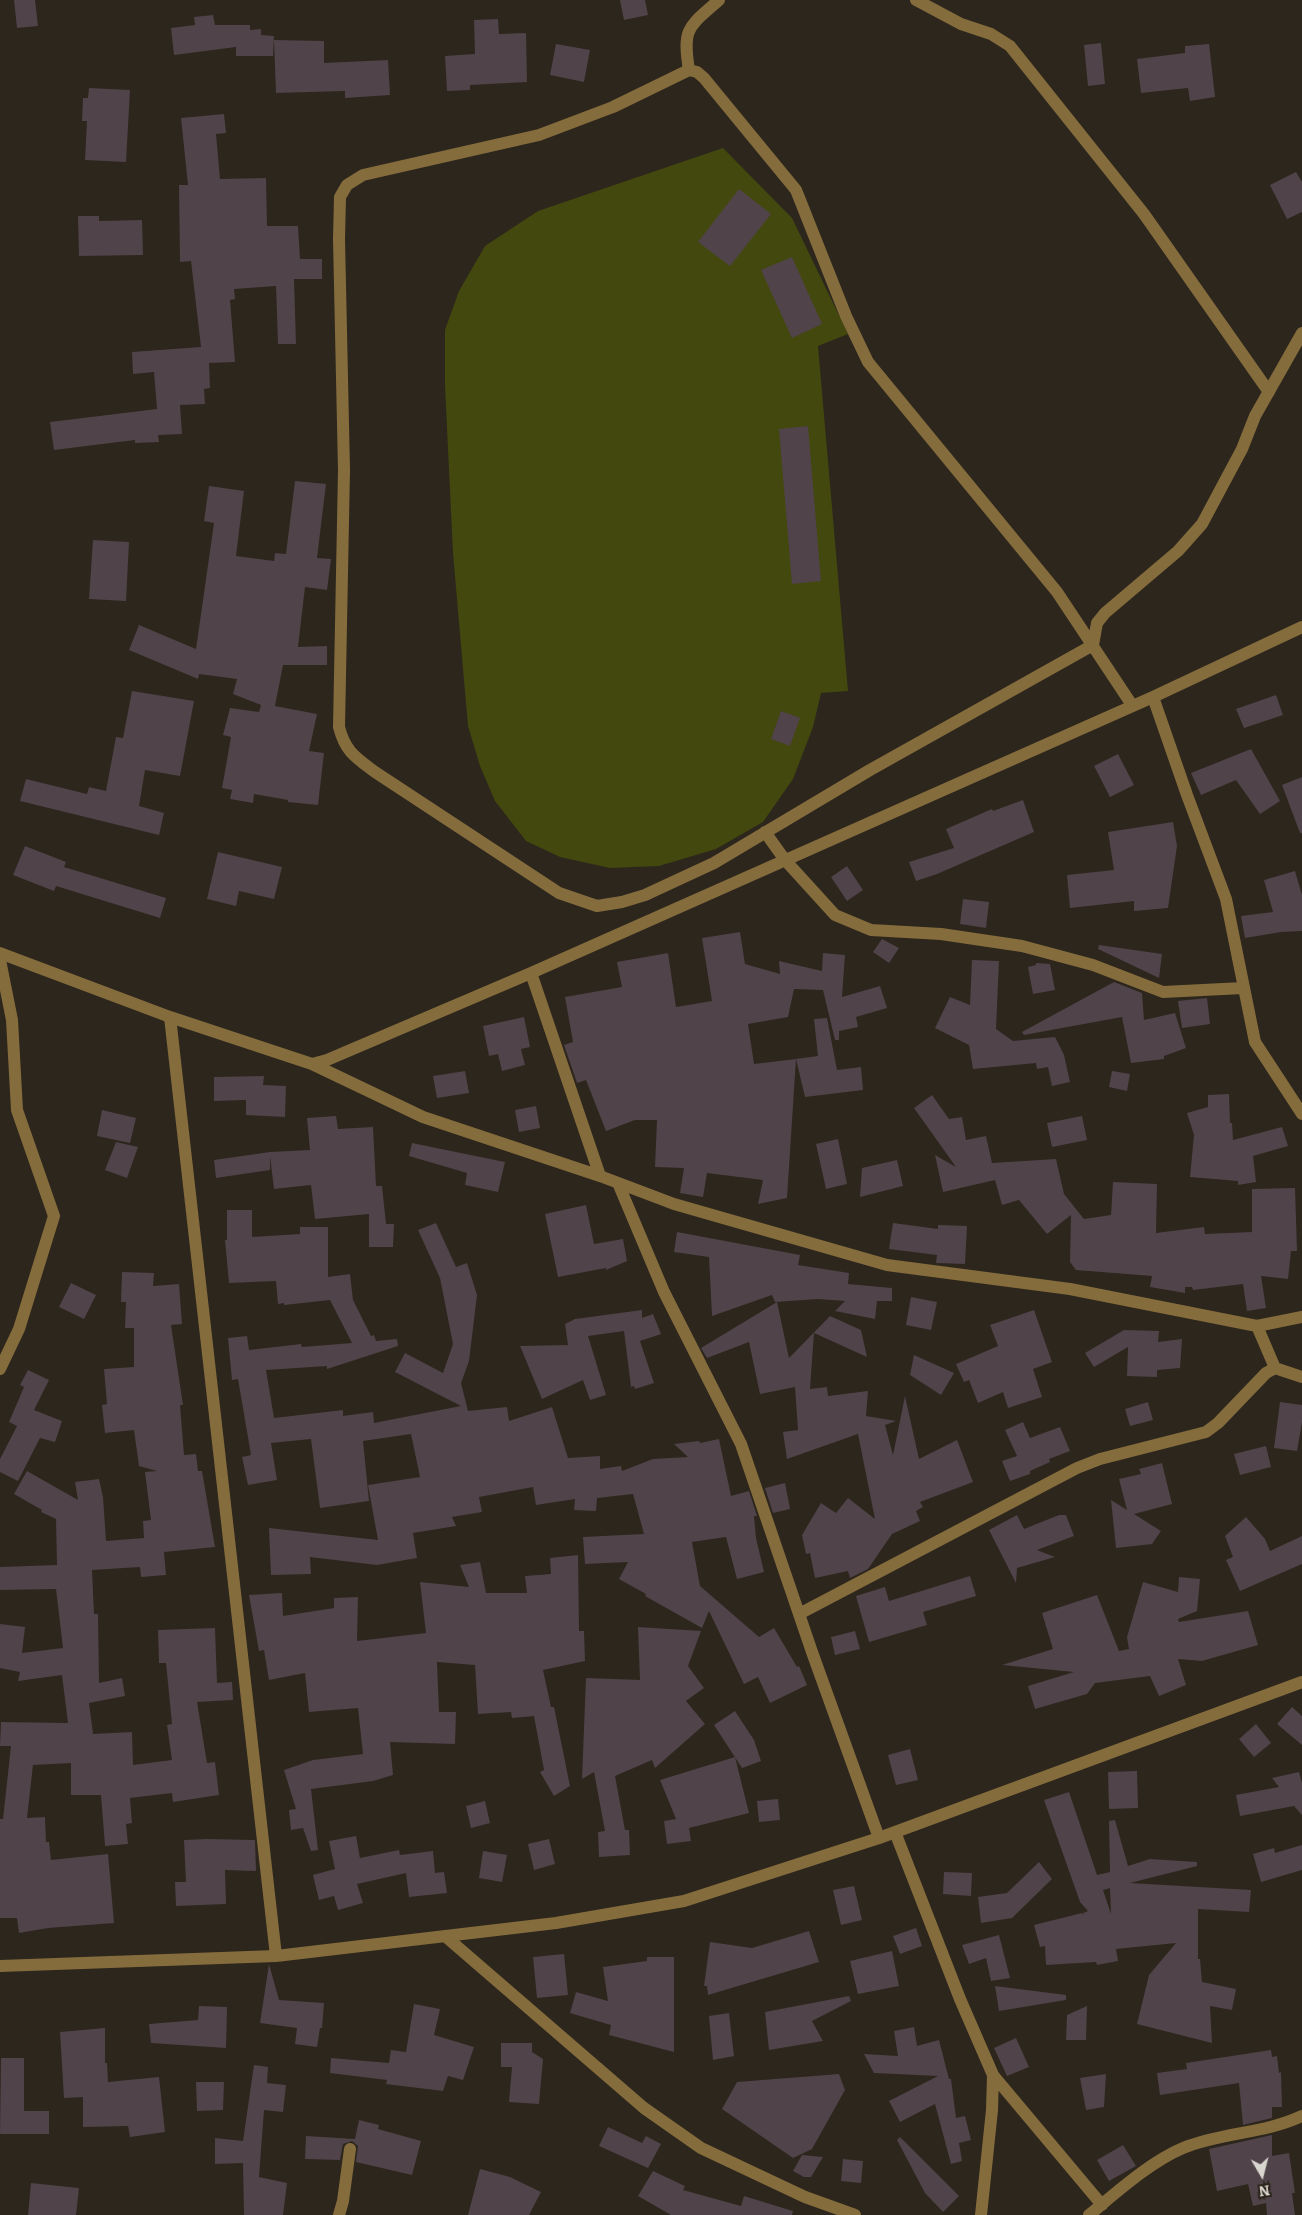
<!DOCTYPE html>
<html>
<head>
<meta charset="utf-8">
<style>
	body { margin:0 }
	#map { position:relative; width:1302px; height:2215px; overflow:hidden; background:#2c261d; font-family:Bitter,serif }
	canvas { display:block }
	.north { position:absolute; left:1237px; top:2150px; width:50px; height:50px; -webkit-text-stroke:4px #2c261d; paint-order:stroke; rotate:172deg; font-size:14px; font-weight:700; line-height:20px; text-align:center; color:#d9d5cf }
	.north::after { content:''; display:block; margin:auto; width:18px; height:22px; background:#d9d5cf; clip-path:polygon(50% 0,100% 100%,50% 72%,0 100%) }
</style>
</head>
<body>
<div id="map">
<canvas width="1302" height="2215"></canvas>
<div class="north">N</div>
</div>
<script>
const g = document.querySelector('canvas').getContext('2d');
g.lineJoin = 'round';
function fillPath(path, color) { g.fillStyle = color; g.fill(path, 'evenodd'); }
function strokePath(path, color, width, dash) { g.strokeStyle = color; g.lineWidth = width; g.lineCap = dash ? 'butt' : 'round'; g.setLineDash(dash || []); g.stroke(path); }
const green = new Path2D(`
	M723,148L792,218L848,334L818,346L848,691L821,693L813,727L793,779L763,822L716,849L659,866L610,868L560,857L526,841L495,801L480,766L468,726L453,553L445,386V330L459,291L485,246L538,211Z`);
const building = new Path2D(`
	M14,0H35L38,26L17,28Z
	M620,0H645L648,15L624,20Z
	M213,15L215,25H250V30L261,29V35L274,36L273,56H236V47L174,55L171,28L195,25L194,17Z
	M498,19L499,34L526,33L527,82L470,85V90L447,91L445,56L475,54L474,20Z
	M274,40L324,41V63L388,60L390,95L345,98V91L276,93Z
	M1101,43L1105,84L1088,86L1084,45Z
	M556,44L590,50L584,82L550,75Z
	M1209,44L1215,97L1190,101L1188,88L1141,93L1137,59L1185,53V46Z
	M89,88L130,90L126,162L85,160L87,121H82L83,98H88Z
	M224,114L226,133L216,134L220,179L266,178L267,226H298L300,259H322V279H294L296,344H278L276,286L234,289L235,299L230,300L235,362L209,363L210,388L204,389L205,404L180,405L182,434L158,435L159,442L135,443V440L54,450L50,422L157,409L154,372L133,374L132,352L201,347L191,261L180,262L179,185H188L181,118Z
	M1296,172L1302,182V212L1287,219L1270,185Z
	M739,189L771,214L730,266L698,242Z
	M78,216H99V221L142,220L143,255L79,256Z
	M792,257L822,324L792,338L761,270Z
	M808,426L821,581L792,584L779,429Z
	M295,481L326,484L317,558L331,559L327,590L305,587L298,647L327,646V665H283L275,706L317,714L309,751L324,753L318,805L288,802V800L254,794L253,803L230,799L232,790L222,788L231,737L223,735L230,708L259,712L261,705L233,694L237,679L199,674L198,679L129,650L139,625L196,649L214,523L204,521L209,486L244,491L236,556L274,561L275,553L286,554Z
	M93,540L129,542L126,601L89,599Z
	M132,691L194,701L180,776L145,770L139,806L164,813L159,835L20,801L26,779L87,794L89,787L106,791L116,737L123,738Z
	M1276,695L1283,715L1244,728L1236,709Z
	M781,711L800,718L790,746L771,739Z
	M1251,749L1280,801L1260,814L1236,780L1201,795L1191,773Z
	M1118,754L1134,785L1110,797L1094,766Z
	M1302,777V833H1300L1282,785Z
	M1023,800L1034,832L937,874L916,881L909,862L954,848L946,829L992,809L993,811Z
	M1173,822L1177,846L1168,908L1134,911V901L1070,908L1067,875L1114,870L1108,832Z
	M25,846L66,862L64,867L166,898L160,918L56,886L54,891L13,875Z
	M218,852L282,867L274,899L239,891L236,906L207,899Z
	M847,866L863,890L847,901L831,877Z
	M1295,871L1302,895V931L1281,932L1245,938L1241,916L1273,912L1264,880Z
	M963,899L989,902L986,928L960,924Z
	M740,932L745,964L780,974L779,961L822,971L823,953L845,955L842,997L880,986L887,1008L856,1017L858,1027L839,1031V1040H835L823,990L794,989L788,1017L748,1024L754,1064L796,1059L787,1198L758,1204L763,1180L707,1173L703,1197L680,1193L684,1168L655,1167L657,1120H635L606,1131L586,1080L577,1083L564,1045L573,1042L565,997L622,987L617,962L668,953L676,1007L712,1001L702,938Z
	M882,939L899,948L889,963L873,952Z
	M1099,945L1162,954L1159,978L1098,949Z
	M972,960L999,961L996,1029L1013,1041L1055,1037L1064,1055L1070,1082L1052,1086L1048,1067L1037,1069L1036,1063L973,1069L969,1045L935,1028L950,997L970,1005Z
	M1036,963L1050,964L1055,990L1033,994L1028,967L1036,965Z
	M1114,982L1142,993L1144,1020L1175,1013L1186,1048L1164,1056V1059L1131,1063L1122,1017L1024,1035L1022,1032Z
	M1207,998L1210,1024L1182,1028L1178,1001Z
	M524,1017L530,1047L521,1049L525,1065L502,1071L498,1054L489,1056L483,1026Z
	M827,1018L837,1070L861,1067L863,1090L805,1097L796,1059L818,1056L814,1019Z
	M465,1071L469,1093L437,1098L433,1076Z
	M1112,1071L1130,1074L1127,1091L1109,1087Z
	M264,1076L263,1085L286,1086L285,1117L246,1115V1100L214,1101V1077Z
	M1229,1094L1230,1123H1232L1233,1140L1282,1127L1288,1146L1253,1156L1256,1182L1238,1185V1181L1190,1177L1194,1135L1187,1113L1208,1107V1095Z
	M932,1095L949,1119L962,1117L966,1140L986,1136L992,1163L1056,1159L1064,1194L1084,1219L1111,1215L1113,1182L1157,1184L1156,1233L1204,1227L1205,1234L1252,1232V1189L1295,1188L1297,1251H1291L1288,1279L1261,1276L1266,1308L1247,1311L1243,1284L1193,1290L1192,1287H1185V1293L1150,1287L1152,1276L1076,1270L1070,1262L1071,1215L1047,1234L1019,1200L1002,1205L995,1180L943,1192L935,1155L956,1167L914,1108Z
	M536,1106L540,1128L519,1132L515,1110Z
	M102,1110L136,1118L130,1143L97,1136Z
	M336,1116L338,1129L373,1127L376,1186H382L386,1224H394L393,1247H369V1214L315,1219L311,1185L274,1189L270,1156V1170L216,1178L214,1160L270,1152L310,1150L307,1118Z
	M1082,1116L1087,1140L1052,1147L1047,1123Z
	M838,1139L847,1184L826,1189L816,1144Z
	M116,1142L138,1147L127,1178L105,1170Z
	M412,1143L505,1162L498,1192L465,1185L467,1173L409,1156Z
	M897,1160L903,1186L860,1197L862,1168Z
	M586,1205L594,1244L623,1239L627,1261L606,1270V1268L558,1277L545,1214Z
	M227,1210H252V1237L300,1234V1227H328V1277L350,1274L353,1300L371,1336L374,1335L376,1341L397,1339L398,1346L327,1369V1366L266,1370L274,1418L343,1410V1416L373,1412L374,1423L461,1406L395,1372L405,1353L443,1373L453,1344L440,1278L418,1230L436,1223L456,1267L467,1263L477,1295L469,1361L461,1383L468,1411L507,1407L509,1421L552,1407L568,1458L600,1456V1469L621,1466L622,1471L653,1459L688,1457L674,1444L699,1441L700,1443L719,1439L731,1496L749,1491L757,1516H754L756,1538L764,1572L737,1579L726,1537L692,1542L700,1586L759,1637L774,1628L797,1667L799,1666L807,1685L770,1703L758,1677L744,1684L709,1611L702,1628L645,1596L646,1594L619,1579L628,1562L585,1564L583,1537L644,1534L633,1494L597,1498L596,1511L574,1510L575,1499L536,1505L533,1487L479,1497L482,1512L452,1517L456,1526L413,1533L417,1558L377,1565L310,1557L311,1574L271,1575L269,1528L378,1540L368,1485L420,1477L411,1434L363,1441L369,1501L320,1508L311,1439L271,1443L277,1480L248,1485L242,1457L251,1455L238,1379L232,1380L228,1338L247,1336L249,1350L301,1344L302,1347L352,1343L330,1300L284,1305V1303L278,1304L276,1281L229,1283L225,1240H227Z
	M893,1223L938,1229V1225L967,1226L965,1264L936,1263L937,1255L889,1249Z
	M677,1232L800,1255L798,1265L849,1273L848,1284L892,1288V1301H877L875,1319L835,1311L845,1301L818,1299L775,1302L772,1295L712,1316L709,1257L674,1252Z
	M122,1272L154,1273L153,1286L179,1284L182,1324L171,1325L183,1405H180L184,1455L196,1454L198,1471H202L215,1547L164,1552L166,1575L141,1577L140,1567L92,1570L94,1614H98L99,1683L122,1678L125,1696L89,1703L93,1734L132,1732L133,1765L172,1760L167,1725L172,1724L166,1663H159L158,1630L215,1628L217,1683L232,1682L233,1700L197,1702L207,1763L215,1762L219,1795L173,1802L172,1793L130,1798L132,1823L126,1824L128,1844L105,1846L101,1795H71V1763L33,1765L27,1818L45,1817L46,1842H49L51,1860L108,1854L114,1923L48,1928L19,1933L17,1918H0V1819H3L11,1746H0L1,1722L68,1723L62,1675L18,1681L20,1672L0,1668V1624L25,1627L22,1653L63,1648L56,1589L0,1590V1567L57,1565L56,1519L41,1512L42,1510L14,1494L27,1471L78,1500L75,1482L99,1479L103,1497L106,1541L144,1538L143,1521L151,1520L145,1472L157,1471L139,1466L134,1430L105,1433L102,1405L107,1404L104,1369L134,1367V1328H125L126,1302H121Z
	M71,1283L96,1295L84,1319L59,1307Z
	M911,1297L937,1302L931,1330L906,1325Z
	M777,1302L789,1358L830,1316L861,1330L867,1357L814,1333L810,1389L827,1387L828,1396L868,1391L866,1416L896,1421L885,1425L893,1455L905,1396L919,1459L957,1440L973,1482L920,1502L923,1507L916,1511L920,1521L892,1534L868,1569L850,1578L848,1571L815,1578L810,1553L806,1554L802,1535L821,1503L836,1513L848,1498L875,1519L858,1434L787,1459L783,1432L798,1430L795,1387L760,1394L749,1342L707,1358L701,1348Z
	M642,1310V1318L653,1314L661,1334L640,1341L654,1383L635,1389L634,1386L631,1387L624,1331L588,1336L606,1395L590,1400L583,1380L542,1399L520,1346L568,1345L565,1324L575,1319Z
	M1034,1310L1052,1362L1033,1369L1042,1397L1008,1408L1003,1392L978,1403L969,1380L964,1382L956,1364L998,1346L990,1325Z
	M1124,1330L1159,1331L1158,1342L1182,1339L1180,1368L1157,1370V1377L1127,1376L1128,1347L1094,1367L1085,1353Z
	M914,1355L954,1373L941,1395L910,1375Z
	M28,1370L49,1380L34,1410L62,1421L55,1442L40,1438L18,1481L0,1472V1459L17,1426L9,1422L24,1387L20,1385Z
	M1148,1402L1153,1420L1130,1426L1125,1409Z
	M1280,1402L1302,1405V1422L1297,1451L1274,1448Z
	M1023,1422L1030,1438L1060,1427L1070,1451L1049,1459L1050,1462L1030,1471V1474L1010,1481L1002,1461L1017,1456L1005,1430Z
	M1266,1446L1271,1467L1240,1475L1234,1454Z
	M1162,1463L1172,1504L1134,1514L1161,1531L1152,1544L1116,1548L1111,1500L1127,1510L1119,1479L1141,1474L1139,1469Z
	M785,1483L790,1509L773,1513L765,1488Z
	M1017,1515L1024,1529L1059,1515H1066L1074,1536L1037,1550L1055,1557L1017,1568L1016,1583L989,1530Z
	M1246,1517L1265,1539L1270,1551L1302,1536V1564L1240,1591L1226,1560L1233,1557L1225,1536Z
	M578,1555L579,1631H584L585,1661L543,1670L551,1707H554L570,1786L554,1796L540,1772L544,1770L534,1716L512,1718L511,1712L478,1714L475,1665L437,1662L439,1712H456L455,1744L390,1742L393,1775L373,1781L311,1789L318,1850L311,1851L303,1828L291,1830L289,1810L296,1809L284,1770L313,1760L363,1754L358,1708L309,1712L305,1673L269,1680L264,1650L259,1651L249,1595L282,1593L283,1616L334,1608V1598L358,1597L357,1641L426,1633L420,1582L469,1587L460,1565L480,1562L486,1593H527L525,1576L551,1574L550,1558Z
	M970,1576L976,1596L923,1612L927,1625L869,1642L856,1596L885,1587L889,1601Z
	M1179,1577L1200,1579L1197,1611L1178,1619L1179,1622L1248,1611L1258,1645L1202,1661L1178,1659L1186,1685L1159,1696L1150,1676L1095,1683L1087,1694L1035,1709L1028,1686L1074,1672L1002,1665L1053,1649L1042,1613L1097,1595L1119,1651L1129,1649L1127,1637L1143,1582L1178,1592Z
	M638,1627L701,1631L688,1666L704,1688L686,1701L705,1724L655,1768L652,1760L615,1776L625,1830H629L630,1855L599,1857L598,1832L605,1831L594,1772L582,1779L586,1678L640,1680Z
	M855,1631L860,1649L835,1655L831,1637Z
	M1292,1707L1302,1716V1745L1277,1724Z
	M735,1711L754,1740L761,1761L742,1768L714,1725Z
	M1256,1724L1271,1743L1254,1757L1239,1739Z
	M910,1749L918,1780L896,1785L888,1755Z
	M735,1757L749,1813L689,1828L691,1841L667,1844L664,1821L676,1819L660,1780Z
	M1137,1771L1138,1808L1109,1809L1108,1772Z
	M1299,1772L1302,1783V1815L1294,1806L1240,1816L1236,1795L1279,1787L1272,1778Z
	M1069,1792L1097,1875L1110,1872L1109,1821L1115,1820L1128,1866L1150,1859L1197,1862V1866L1130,1883L1251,1890L1249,1912L1198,1909V1959H1200L1202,1982L1236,1989L1232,2010L1210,2006L1212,2043L1137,2024L1149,1975L1176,1943L1116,1949L1118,1961L1097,1965L1096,1962L1046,1965L1045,1946L1040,1947L1034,1925L1082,1913L1084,1916L1083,1913L1088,1911L1080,1902L1044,1800ZM1110,1888L1111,1914L1103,1890Z
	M778,1799L780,1820L759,1822L757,1801Z
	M485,1801L490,1823L471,1828L466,1806Z
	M356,1836L360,1858L399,1850L400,1855L433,1851L435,1873L444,1872L447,1893L409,1897L406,1873L357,1884L363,1903L338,1910L334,1896L319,1900L313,1875L335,1869L329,1841Z
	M207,1839L255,1840L256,1871L225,1870L226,1904L176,1906L175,1882H186L184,1840Z
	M549,1839L555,1864L534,1870L528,1844Z
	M1302,1845V1870L1261,1882L1253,1854L1274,1848L1275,1853Z
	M483,1851L507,1855L502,1882L479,1878Z
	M1039,1862L1052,1879L1012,1918L981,1923L978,1897L1007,1893Z
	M944,1872L972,1873L971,1896L943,1894Z
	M854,1886L862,1920L841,1925L833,1890Z
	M916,1928L922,1946L900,1954L893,1936Z
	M809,1931L819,1962L708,1995L707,1986H704L710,1942L752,1948Z
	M999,1935L1010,1978L991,1981L986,1958L969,1964L962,1945Z
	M892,1951L899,1986L858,1994L850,1961Z
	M564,1954L568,1995L537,1998L533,1957Z
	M647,1957H674V2052L609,2035L611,2025L570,2013L576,1992L608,2001L603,1967L647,1961Z
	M269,1964L279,2000L324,2003L322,2028H320L317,2047L295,2044L297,2028L260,2023Z
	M995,1986L1066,1995V2000L999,2011Z
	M849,1996L851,2001L812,2021L823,2041L769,2050L765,2012Z
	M414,2004L440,2009L434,2035L474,2047L463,2080L448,2076L443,2091L386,2084L387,2080L330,2073L331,2058L389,2063L391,2050L406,2052Z
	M199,2006L227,2007L226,2048L151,2043L149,2024L198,2020Z
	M1087,2006L1086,2040H1066L1067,2015Z
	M729,2013L734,2056L713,2060L709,2016Z
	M914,2027L917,2046L939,2040L949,2079H951L956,2118L965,2116L971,2140L959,2143L962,2161L951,2164L935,2104L900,2122L889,2101L938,2076L874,2073L864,2054L898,2056L894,2031Z
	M105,2028V2063H107L108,2082L159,2077L165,2132L130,2137L128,2126L83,2127V2097L64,2098L60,2032Z
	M1016,2038L1029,2067L1007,2076L994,2048Z
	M501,2043H532V2052L543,2059L539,2104L509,2102L512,2067H501Z
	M1271,2050L1272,2057L1277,2056L1279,2073L1281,2072L1282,2107H1272V2118L1243,2125L1239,2083L1160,2095L1157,2073L1187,2069L1186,2063Z
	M1,2058H24V2111H49V2134H0Z
	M254,2065L268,2067L267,2083L286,2085L283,2112L264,2110L259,2177L287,2183L283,2215H244L243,2163L215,2164V2138L243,2141Z
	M839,2074L845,2090L812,2149L793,2158L722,2109L737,2082Z
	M1106,2074L1104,2107L1086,2110L1080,2078Z
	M196,2082H224L223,2110L197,2111Z
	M359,2120L379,2125L378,2129L421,2141L412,2175L356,2162L358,2146L352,2141L343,2144L340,2160L305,2159L306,2136L355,2139Z
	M608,2127L642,2143L646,2136L661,2144L648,2168L599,2146Z
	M1272,2135V2156L1289,2153L1295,2193H1292L1295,2215H1267L1266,2203L1253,2206L1248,2184L1217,2191L1209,2149Z
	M900,2137L959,2196L943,2212L925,2193L897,2140Z
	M1123,2145L1136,2166L1109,2181L1097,2160Z
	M802,2155L823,2157L811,2177H804L793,2171Z
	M843,2159L863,2161L861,2183L841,2181Z
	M480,2169L510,2177L541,2192L529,2215H468Z
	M653,2171L685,2186L683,2190L741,2206L744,2196L793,2211L792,2215H671L638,2196Z
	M31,2183L79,2188L76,2215H28Z`);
const minor = new Path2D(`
	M916,0L961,24L991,34L1010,46L1144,214L1269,392
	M689,70C682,27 689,27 719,0
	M1153,697L1187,795L1226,899L1255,1042L1302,1114
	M1132,705L1057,592L868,362L846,316L796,190L704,78L697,72L689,70L613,107L539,135L363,175L347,185L340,197L339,239L344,470L339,727C345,751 355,757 375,772L559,893L597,906L622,902L645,895L714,863L870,770L1093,645L1097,623L1105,613L1178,551L1202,524L1242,449L1255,416L1302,333
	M765,832L785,860L835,915L871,930L941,934L1022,946L1093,965L1163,992L1243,988
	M0,953L170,1017L312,1064L327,1060L531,973L1153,697L1302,627
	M0,960L12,1020L17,1110L54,1216L19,1329L0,1369
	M531,973L600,1176
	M170,1017L276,1956
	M312,1064L423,1117L600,1176L674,1204L887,1265L1070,1289L1257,1326L1275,1368L1302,1377
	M618,1183L664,1292L741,1444L812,1652L879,1838
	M1257,1326L1302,1317
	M799,1614L1077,1468L1100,1459L1206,1432L1218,1423L1266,1373L1275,1368
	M895,1832L960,1999L993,2075L992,2110L981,2215
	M445,1936L644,2108L701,2148L805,2197L855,2215
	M0,1966L276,1956L556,1923L684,1901L879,1838L1302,1682
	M993,2075L1102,2205
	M339,2215L343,2201L350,2149
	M1089,2215C1117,2192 1150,2162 1183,2148C1222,2132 1264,2134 1302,2116`);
fillPath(green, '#43480e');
fillPath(building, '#504349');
strokePath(minor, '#856c3c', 12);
</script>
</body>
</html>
